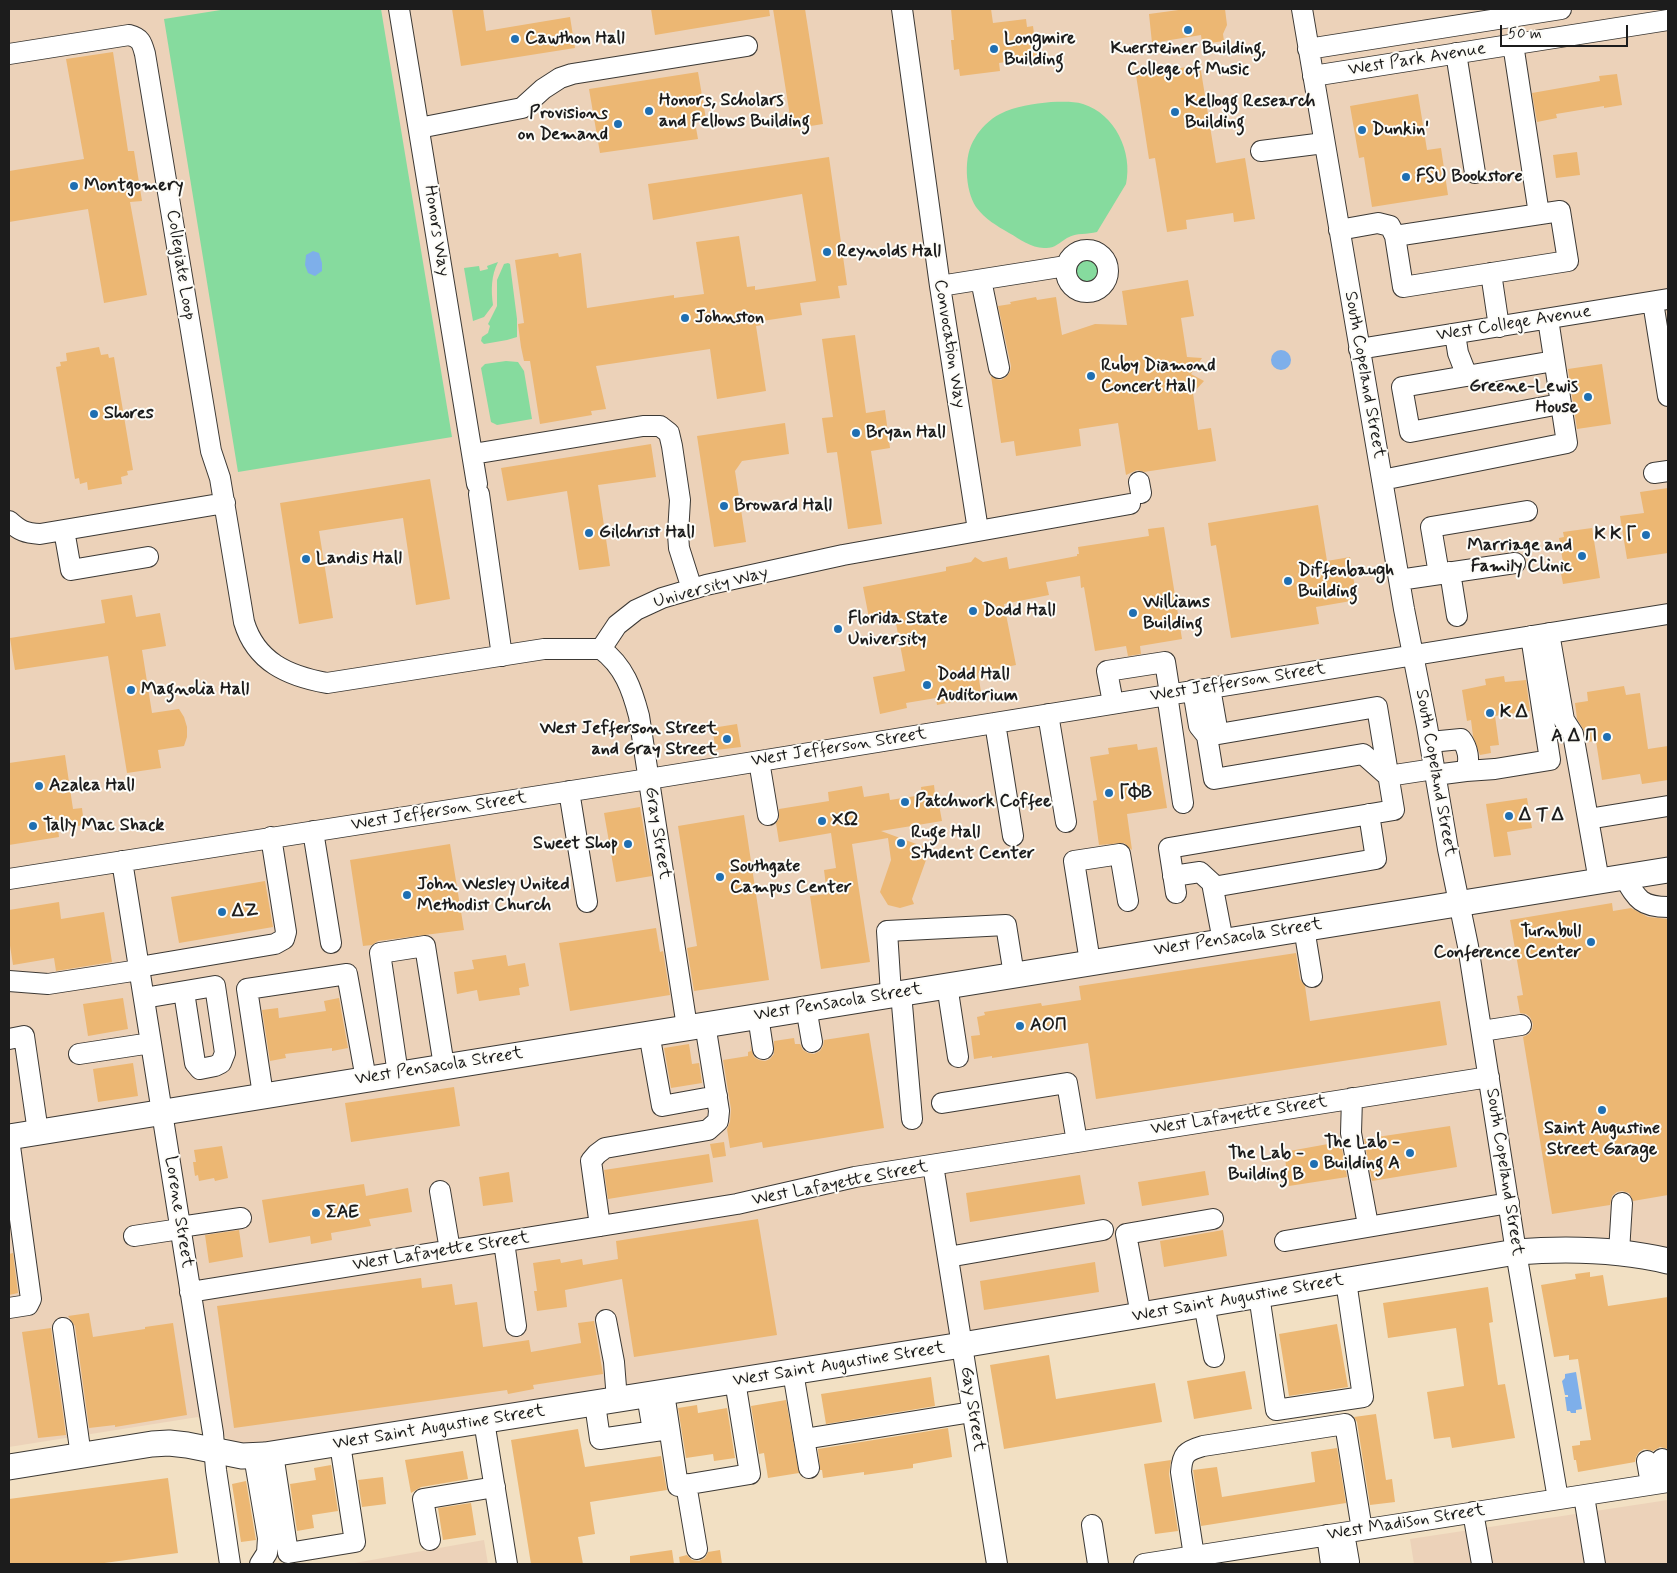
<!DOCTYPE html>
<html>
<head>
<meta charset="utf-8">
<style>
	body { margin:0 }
	#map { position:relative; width:1677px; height:1573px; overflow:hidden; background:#f2e0c3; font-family:Mynerve,sans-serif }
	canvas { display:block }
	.frame { position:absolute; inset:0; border:10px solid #1c1c1c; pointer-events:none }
	.scale { position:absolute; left:1500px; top:25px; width:128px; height:22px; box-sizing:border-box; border:2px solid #1c1c1c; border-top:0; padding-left:6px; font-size:15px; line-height:18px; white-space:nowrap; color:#1c1c1c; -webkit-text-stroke:4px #fdfcf7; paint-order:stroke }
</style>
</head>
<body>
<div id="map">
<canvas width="1677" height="1573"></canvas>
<div class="frame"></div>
<div class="scale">50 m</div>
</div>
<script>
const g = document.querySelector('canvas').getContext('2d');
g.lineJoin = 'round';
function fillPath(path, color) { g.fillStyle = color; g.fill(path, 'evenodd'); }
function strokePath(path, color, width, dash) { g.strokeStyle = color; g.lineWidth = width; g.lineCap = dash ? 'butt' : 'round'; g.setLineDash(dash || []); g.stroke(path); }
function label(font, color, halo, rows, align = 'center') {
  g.font = font + ' Mynerve,sans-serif'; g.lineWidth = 4; g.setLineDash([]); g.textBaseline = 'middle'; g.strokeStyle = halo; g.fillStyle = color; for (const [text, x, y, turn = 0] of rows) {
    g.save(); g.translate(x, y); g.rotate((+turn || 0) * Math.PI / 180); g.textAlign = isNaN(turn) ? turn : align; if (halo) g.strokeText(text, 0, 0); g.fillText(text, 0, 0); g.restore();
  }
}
const built = new Path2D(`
	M9,9H1668V1261L1593,1250L265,1455L232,1442L198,1417L9,1447Z
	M1668,1500V1564H1414L1410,1539Z
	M484,1540L488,1564H349Z`);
const green = new Path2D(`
	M227,9H381L452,437L238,472L164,19Z
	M1051,102C1061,102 1073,101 1083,104C1115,114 1133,152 1126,184L1097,232C1087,235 1077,232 1067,238C1059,243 1054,249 1044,248C1031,248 1020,239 1009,233C997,226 985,219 976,207C965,190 963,155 975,138C980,129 990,119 1000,114C1015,106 1034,104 1051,102Z
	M1076 272a12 12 0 1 1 24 0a12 12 0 1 1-24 0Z
	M498,262C491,276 491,290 493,305L484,317L473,321L464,268L479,266L480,271L488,269L487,266Z
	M508,263L510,264L517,319V337L507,340L484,344L481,341L482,337L488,333L490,326L488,324L497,306V280L504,264Z
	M506,361L518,362L524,371L532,419L497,425L491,422L481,368L485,364Z`);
const water = new Path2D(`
	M313,251L319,253L322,263V271L315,276L308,273L305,265L306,255Z
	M1271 360a10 10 0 1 1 20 0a10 10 0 1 1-20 0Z
	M1576,1372L1582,1409L1576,1410V1413H1571L1570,1411H1567L1565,1397H1568V1395H1565L1562,1381L1565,1378V1374Z`);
const building = new Path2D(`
	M452,9H483L486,31L570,17L575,48L461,66Z
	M651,9H769L770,16L655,35Z
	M773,9H805L823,124L792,129Z
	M951,9H991L993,23L1026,19L1027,27L1033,26L1037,57L999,63L1000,71L960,76L959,69L954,70L951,40H954Z
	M1186,9H1225L1227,25L1223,34L1224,41L1202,44L1201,35L1152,43L1149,14Z
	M113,52L128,151H134L142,201L130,202L147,295L104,303L88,209L9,222V171L84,159L66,59Z
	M1200,65L1216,163L1245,158L1255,219L1234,222L1233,213L1186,220L1187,229L1167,232L1155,158L1149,159L1136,75Z
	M698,72L706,119L695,122L698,139L600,153L589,89Z
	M1617,74L1622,105L1604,108V106L1556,114L1557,118L1537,122L1532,93L1600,81L1599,76Z
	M1418,94L1427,150L1441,148L1448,195L1372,207L1364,157L1359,158L1350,106Z
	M1577,152L1580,175L1556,178L1553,155Z
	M829,157L847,285L838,286L840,298L800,303L802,315L762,321V325L756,326L766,391L717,399L710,349L596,366L606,409L591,411L592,415L540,424L530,361H524L521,347L518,324L524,323L515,260L558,253L559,257L581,253L587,308L674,295V298L704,294L696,242L739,236L747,287L755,286V290L816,281L802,194L653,220L648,184Z
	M1188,280L1194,316L1181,318L1187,357L1202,358L1191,374L1204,381L1193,393L1198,430L1211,428L1216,461L1144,472L1137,470L1126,475L1118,423L1079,429L1081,446L1016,456L1014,441L1001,443L991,376L996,379L1001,380L1006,377L1010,372L1011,366L998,306L1011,304L1010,302L1036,297L1037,300L1056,297L1062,335L1095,324L1127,325L1122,291Z
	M855,335L866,413L885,410L890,448L871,451L882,524L848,529L837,452L827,453L822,418L833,417L822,339Z
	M99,347L101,355L108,354L109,358L114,357L133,470L127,471L128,475L121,477L122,484L88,490L87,482L80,484L79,478L75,479L56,367L61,366L60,362L67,361L66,353Z
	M1602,364L1611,424L1577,429L1568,369Z
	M785,423L789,454L742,461L735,471L746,542L714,547L697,436Z
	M651,444L656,477L598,485L610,566L579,570L567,491L507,501L501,468Z
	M430,479L450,599L416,605L403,518L319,531L333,618L299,624L280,503Z
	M1668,488V553L1627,559L1620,516L1644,513L1640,492Z
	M1318,505L1327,561L1350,557L1357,600L1316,607L1319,624L1231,638L1216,545L1211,546L1208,523Z
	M1164,527L1182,639L1140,646L1141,654L1128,656L1126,646L1095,651L1084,587L1081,588L1080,576L1046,582L1049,595L1004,604L1016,665L978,673L981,692L961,696L962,700L937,705L936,698L906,703L907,708L880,714L873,677L905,671L894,613L869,618L863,587L946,571V567L971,562L975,557L983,562L1007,557L1009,569L1077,556V554H1079L1078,547L1149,536L1148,529Z
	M1592,528L1600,578L1563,584L1559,563L1563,562L1559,538L1564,537L1563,532Z
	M132,595L136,617L160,613L166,646L142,650L152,713L179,709L184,717L187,727V737L184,746L158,750L161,768L127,773L108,656L15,670L10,638L105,623L101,600Z
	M1504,676L1505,682L1526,680L1530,711L1495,716L1499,745L1490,746L1491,753L1480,755L1473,736L1471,720L1467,721L1462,690L1486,685L1485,679Z
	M1624,686L1626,695L1640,693L1648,749L1668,746V780L1642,784L1640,774L1602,780L1596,741L1587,742L1585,732L1577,719L1575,703L1588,701L1587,692Z
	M737,724L741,747L716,750L712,728Z
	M1137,744L1138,750L1157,747L1167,808L1127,814L1132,850L1124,843L1099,845L1093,801L1097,800L1090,757L1109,754L1108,748Z
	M65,755L73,809L82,808L84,825L58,829L59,837L9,845V763Z
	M934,785L935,794H937L942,821L881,831L930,849L912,899L914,904L900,908L888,905L880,892L891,860L888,838L852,844L870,962L821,969L810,896L827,894L824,870L836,868L831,833L779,842L776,823L779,819V809L829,801L828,792L862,786L864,797L889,793L890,800L922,795L921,787Z
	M1527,798L1532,828L1507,832L1511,855L1494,857L1486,804Z
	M640,807L652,876L616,882L604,813Z
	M744,815L769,980L694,991L687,948L697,946L678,826Z
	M450,844L464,930L378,941L372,945L363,946L350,860Z
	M265,881L273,927L179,943L171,897Z
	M59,902L61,919L104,912L112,962L56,971L54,958L13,965L9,939V910Z
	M1612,903L1613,911L1631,908L1648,917L1668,919V1195L1633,1201L1629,1193L1622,1191L1617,1192L1612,1196L1610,1205L1552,1214L1523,1037L1529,1034L1532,1030L1533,1024L1530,1017L1526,1014L1520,1013L1517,996L1523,995L1510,920Z
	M656,928L660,952L663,951L670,995L570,1011L559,943Z
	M1296,953L1300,979L1305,986L1310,1021L1440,1001L1447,1045L1096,1099L1088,1043L992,1058V1056L974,1059L971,1036L980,1035L977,1017L985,1015L984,1012L1041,1003L1042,1006L1081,1000L1079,986Z
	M506,955L508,966L525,963L529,986L519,988L520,995L479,1001L477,990L457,994L454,972L474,969L472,960Z
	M123,998L128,1029L88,1036L83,1004Z
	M339,998L348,1048L332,1051V1048L285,1054L286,1058L270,1061L262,1010L278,1008L279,1018L326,1011L324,1001Z
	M869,1033L884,1128L763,1148L762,1142L730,1148L727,1129L730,1122L731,1109L723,1060L748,1056V1052L751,1051L750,1045L754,1057L759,1060L765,1061L770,1059L774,1054V1041L794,1038L795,1044H800L803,1050L808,1053L814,1054L820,1051L823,1046L824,1040Z
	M689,1044L692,1064L699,1063L702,1083L671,1088L664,1048Z
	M133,1063L138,1096L98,1102L93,1069Z
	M454,1087L460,1126L351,1142L345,1103Z
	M1450,1126L1457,1167L1372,1181L1364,1139Z
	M724,1142L726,1156L713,1158L710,1144Z
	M1339,1142L1341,1143L1347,1177L1289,1186L1284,1152Z
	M222,1146L228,1178L215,1181L214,1178L199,1181L198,1175L195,1176L193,1162H196L194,1150Z
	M709,1154L713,1182L608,1199L604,1170Z
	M1205,1171L1209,1195L1142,1206L1138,1182Z
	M509,1172L513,1202L483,1206L479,1177Z
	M1080,1175L1085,1204L970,1222L966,1193Z
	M364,1184L366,1196L408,1188L412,1212L369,1219L371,1226L331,1233L332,1240L311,1244L310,1236L269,1243L262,1200Z
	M758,1219L777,1335L634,1357L622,1279L565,1290L567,1307L537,1311L534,1291H537L533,1263L560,1259L561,1263L582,1259L583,1265L618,1259L616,1241Z
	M239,1230L243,1257L209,1263L205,1235Z
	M1223,1230L1227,1256L1164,1267L1160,1241Z
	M13,1253L18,1293L9,1295V1254Z
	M1095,1262L1099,1292L984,1310L980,1281Z
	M1590,1272V1277L1603,1275L1608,1306L1668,1297V1449L1660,1447L1653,1451L1644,1449L1639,1452L1636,1457L1635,1462L1578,1472L1576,1460H1574L1572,1446L1580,1445V1441L1591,1440L1578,1359L1569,1360V1355L1554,1357L1541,1285L1576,1279L1575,1274Z
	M421,1278L422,1288L452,1284L455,1305L477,1302L483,1347L529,1340L531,1352L581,1343L578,1323L594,1321L603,1374L533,1385L534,1389L508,1394L507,1390L234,1428L217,1306Z
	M1488,1287L1493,1322L1489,1323L1498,1385L1505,1384L1515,1438L1452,1448L1450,1437L1434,1439L1427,1392L1464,1386L1456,1328L1388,1338L1383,1303Z
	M89,1313L93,1337L145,1329V1327L173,1323L187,1415L115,1427V1425L89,1428L75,1326L68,1316Z
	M1337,1324L1348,1387L1289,1396L1279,1334Z
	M51,1328L66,1435L38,1438L22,1332Z
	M1049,1355L1056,1399L1155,1383L1162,1422L1004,1449L990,1365Z
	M1245,1371L1252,1409L1194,1419L1187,1381Z
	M931,1377L935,1406L826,1424L821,1394Z
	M786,1400L799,1473L768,1478L764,1453L759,1454L751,1406Z
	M697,1405L698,1413L727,1408L735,1458L714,1461L713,1454L686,1458L678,1408Z
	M1376,1414L1386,1480L1392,1479L1395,1502L1370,1505L1357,1422L1354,1417Z
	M948,1428L952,1457L913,1464V1468L864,1475V1472L823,1478L822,1470H820L818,1449Z
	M578,1429L585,1467L661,1456L667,1490L590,1502L595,1534L578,1537L583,1564H531L511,1440Z
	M1337,1448L1346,1503L1201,1526L1193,1470L1217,1467L1222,1497L1315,1482L1311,1452Z
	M463,1451L468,1479L421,1487L411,1493L405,1460Z
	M1171,1460L1169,1474L1178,1531L1155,1534L1144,1464Z
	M331,1465L338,1511L312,1515L314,1528L297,1531L290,1484L316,1480L314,1468Z
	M383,1477L386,1504L362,1507L358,1480Z
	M168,1478L178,1553L97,1564H9V1499Z
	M246,1481L256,1540L241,1542L232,1484Z
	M471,1503L476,1535L443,1540L438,1508Z
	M672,1550L674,1564H630V1556Z
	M720,1550L722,1564H680L679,1557L687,1555L692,1560L699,1561L705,1558L708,1552Z`);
const minor = new Path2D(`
	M399,9L477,484
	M902,9L940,286L978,530
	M1302,9L1404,609L1427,726L1448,849L1468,946L1516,1252L1558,1499
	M1513,44L1539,214
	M1308,49L1561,9
	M1456,53L1475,173
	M9,54L129,35C141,38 142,43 145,54L211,451L220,478L244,622C256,662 288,676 327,683L544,649H601
	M1313,76L1668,20
	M419,128L522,108L543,89L560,78L572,74L747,46
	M1261,151L1324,143
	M1339,230L1378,223L1390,226L1395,236L1403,287L1568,261L1560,211L1395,236
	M1066 271a21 21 0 1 1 42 0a21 21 0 1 1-42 0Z
	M1491,273L1499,327
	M981,280L999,368
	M940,286L1066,266
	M1653,302L1668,396
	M1455,334L1458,353L1467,376
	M1359,349L1668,299
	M1554,361L1402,387L1410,432L1560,404
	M473,454L643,426H660L669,433L672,446L680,500L678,534L679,548L692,589
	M1654,473L1668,471
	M1382,480L1567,443L1548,319
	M1139,482L1141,493
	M479,494L502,656
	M9,521C20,531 25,533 40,534L225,503
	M64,530L71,570L148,557
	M1450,572L1457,616
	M1439,574L1431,527L1527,511
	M1399,580L1515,563
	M1549,633L1564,720L1573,734L1599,881
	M601,649L617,625L636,610L662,598L706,585L843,555L1130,504
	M601,649C624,666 632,689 639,716L687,1027
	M1210,688L1218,734
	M1193,690L1199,726L1207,736L1214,779L1363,754L1388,776L1434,769
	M1167,694L1183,803
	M1113,703L1107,671L1165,662L1170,694
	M1048,714L1066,822
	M995,723L1013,836
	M1430,742L1461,739C1468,748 1470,760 1466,771L1435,775
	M759,761L768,815
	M1466,771L1495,769L1550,760L1531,636
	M569,791L587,902
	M1588,819L1668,806
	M313,831L331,943
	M122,861L213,1433L216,1470L230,1564
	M1173,876L1200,872L1212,883L1223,941
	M1624,877C1637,899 1641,907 1668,907
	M9,879L661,777L1668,614
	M1213,887L1376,859L1369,814
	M1176,893L1169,848L1394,810L1377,707L1207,736
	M1304,928L1312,977
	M1090,962L1074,861L1120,854L1128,901
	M139,967L275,944L284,939L286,932L271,837
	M9,981L48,984L139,970
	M947,985L958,1057
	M901,993L912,1119
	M891,994L887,931L1006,925L1014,975
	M144,998L215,986L225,1053L221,1063L215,1066L200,1069L195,1063L184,992
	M811,1007L808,1019L812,1042
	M758,1016L763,1049
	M1482,1031L1521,1025
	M649,1033L662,1106L717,1096
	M9,1039L24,1036L38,1132
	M79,1054L151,1043
	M398,1074L380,953L425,946L444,1066
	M263,1095L247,989L347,974L366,1079
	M1352,1098L1351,1133L1368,1225
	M942,1103L1067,1083L1077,1142
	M9,1139L31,1299L28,1305L9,1308
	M933,1165L997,1564
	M440,1191L450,1250
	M600,1226L591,1161L597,1154L605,1148L708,1130L718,1121L719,1111L705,1024
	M180,1227L241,1218
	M134,1236L180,1229
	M1285,1241L1509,1203
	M504,1242L516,1326
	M1619,1252L1622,1203
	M948,1257L1103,1230
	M190,1292L737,1204L855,1177L1489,1077
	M1259,1295L1276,1410L1363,1397L1346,1281
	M1204,1304L1214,1357
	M1141,1315L1126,1234L1213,1219
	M606,1320L614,1362L617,1400
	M63,1328L81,1456
	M793,1372L809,1468
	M664,1393L678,1486L750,1474L735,1381
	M647,1395L653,1431
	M595,1404L600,1439L669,1429
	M484,1421L507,1564
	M804,1439L972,1412
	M273,1454L288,1553L355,1542L340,1444
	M254,1456L268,1538L267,1553L260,1564
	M1662,1459L1666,1482
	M1647,1461L1651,1484
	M686,1484L697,1549
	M1584,1496L1595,1564
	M1473,1512L1482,1564
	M1092,1525L1098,1564
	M1344,1533L1349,1562
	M1327,1535L1331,1564
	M430,1540L423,1499L495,1487
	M1194,1556L1181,1472C1182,1454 1186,1451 1203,1446L1345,1424L1362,1530
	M1144,1564L1668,1482`);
const major = new Path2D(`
	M9,1137L1668,870
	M9,1467L152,1444L169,1443L187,1445L242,1456L265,1455L962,1345L1516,1252C1568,1248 1618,1249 1668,1261`);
const markers = [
	[1188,30,5,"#1f6fb2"],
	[515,39,5,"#1f6fb2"],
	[994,49,5,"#1f6fb2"],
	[649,111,5,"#1f6fb2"],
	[1175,112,5,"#1f6fb2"],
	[618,124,5,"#1f6fb2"],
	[1362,130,5,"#1f6fb2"],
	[1406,177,5,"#1f6fb2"],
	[74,186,5,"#1f6fb2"],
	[827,252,5,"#1f6fb2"],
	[685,318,5,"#1f6fb2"],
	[1091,376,5,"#1f6fb2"],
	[1588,397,5,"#1f6fb2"],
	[94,414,5,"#1f6fb2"],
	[856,433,5,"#1f6fb2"],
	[724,506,5,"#1f6fb2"],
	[589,533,5,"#1f6fb2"],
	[1646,535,5,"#1f6fb2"],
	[1582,556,5,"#1f6fb2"],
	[306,559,5,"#1f6fb2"],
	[1288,581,5,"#1f6fb2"],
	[973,611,5,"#1f6fb2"],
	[1133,613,5,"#1f6fb2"],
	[838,629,5,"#1f6fb2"],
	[927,685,5,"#1f6fb2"],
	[131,690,5,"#1f6fb2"],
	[1490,713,5,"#1f6fb2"],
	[1607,737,5,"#1f6fb2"],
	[727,739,5,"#1f6fb2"],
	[39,786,5,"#1f6fb2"],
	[1109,793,5,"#1f6fb2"],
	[905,802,5,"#1f6fb2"],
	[1509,816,5,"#1f6fb2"],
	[822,821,5,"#1f6fb2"],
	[33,826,5,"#1f6fb2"],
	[901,843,5,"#1f6fb2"],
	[628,844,5,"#1f6fb2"],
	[720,877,5,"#1f6fb2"],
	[407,895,5,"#1f6fb2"],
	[222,912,5,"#1f6fb2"],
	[1591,942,5,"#1f6fb2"],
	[1020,1026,5,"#1f6fb2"],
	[1602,1110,5,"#1f6fb2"],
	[1410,1153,5,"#1f6fb2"],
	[1314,1164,5,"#1f6fb2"],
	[316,1213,5,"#1f6fb2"]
];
const poiNames = [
	["Cawthon Hall",525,39],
	["Longmire",1004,39],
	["Building",1004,60],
	["Kuersteiner Building,",1188,49,"center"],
	["College of Music",1188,70,"center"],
	["Honors, Scholars",659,101],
	["and Fellows Building",659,122],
	["Kellogg Research",1185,102],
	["Building",1185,123],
	["Provisions",608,114,"right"],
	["on Demand",608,135,"right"],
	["Dunkin'",1372,130],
	["FSU Bookstore",1416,177],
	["Montgomery",84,186],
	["Reynolds Hall",837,252],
	["Johnston",695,318],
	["Ruby Diamond",1101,366],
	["Concert Hall",1101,387],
	["Greene-Lewis",1578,387,"right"],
	["House",1578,408,"right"],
	["Shores",104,414],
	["Bryan Hall",866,433],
	["Broward Hall",734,506],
	["Gilchrist Hall",599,533],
	["Κ Κ Γ",1636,535,"right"],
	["Marriage and",1572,546,"right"],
	["Family Clinic",1572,567,"right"],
	["Landis Hall",316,559],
	["Diffenbaugh",1298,571],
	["Building",1298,592],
	["Williams",1143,603],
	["Building",1143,624],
	["Dodd Hall",983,611],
	["Florida State",848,619],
	["University",848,640],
	["Dodd Hall",937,675],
	["Auditorium",937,696],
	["Magnolia Hall",141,690],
	["Κ Δ",1500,713],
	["West Jefferson Street",717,729,"right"],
	["and Gray Street",717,750,"right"],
	["Α Δ Π",1597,737,"right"],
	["Azalea Hall",49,786],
	["ΓΦΒ",1119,793],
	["Patchwork Coffee",915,802],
	["Δ Τ Δ",1519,816],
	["ΧΩ",832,821],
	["Tally Mac Shack",43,826],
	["Ruge Hall",911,833],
	["Student Center",911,854],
	["Sweet Shop",618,844,"right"],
	["Southgate",730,867],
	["Campus Center",730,888],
	["John Wesley United",417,885],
	["Methodist Church",417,906],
	["ΔΖ",232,912],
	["Turnbull",1581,932,"right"],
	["Conference Center",1581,953,"right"],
	["ΑΟΠ",1030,1026],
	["Saint Augustine",1602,1129,"center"],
	["Street Garage",1602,1150,"center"],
	["The Lab -",1400,1143,"right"],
	["Building A",1400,1164,"right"],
	["The Lab -",1304,1154,"right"],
	["Building B",1304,1175,"right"],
	["ΣΑΕ",326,1213]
];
const streetNames = [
	["West Park Avenue",1417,60,-9],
	["Honors Way",436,231,81],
	["Collegiate Loop",180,265,81],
	["West College Avenue",1514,324,-9],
	["Convocation Way",949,344,81],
	["South Copeland Street",1364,375,80],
	["University Way",711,588,-15],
	["West Jefferson Street",1238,683,-9],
	["West Jefferson Street",839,748,-9],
	["South Copeland Street",1435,773,80],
	["West Jefferson Street",439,812,-9],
	["Gray Street",657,833,81],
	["West Pensacola Street",1238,938,-9],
	["West Pensacola Street",838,1003,-9],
	["West Pensacola Street",439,1067,-9],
	["West Lafayette Street",1239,1116,-9],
	["South Copeland Street",1504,1172,81],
	["West Lafayette Street",840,1184,-11],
	["Lorene Street",178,1212,81],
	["West Lafayette Street",441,1252,-9],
	["West Saint Augustine Street",1238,1299,-10],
	["West Saint Augustine Street",839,1365,-9],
	["Gay Street",972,1409,81],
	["West Saint Augustine Street",439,1428,-9],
	["West Madison Street",1406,1523,-9]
];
fillPath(built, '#ecd2b9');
fillPath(green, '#86db9e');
fillPath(water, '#7eafea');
fillPath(building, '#ecb773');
strokePath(minor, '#3c3935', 22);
strokePath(major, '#3c3935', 27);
strokePath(minor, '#fff', 20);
strokePath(major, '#fff', 25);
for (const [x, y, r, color] of markers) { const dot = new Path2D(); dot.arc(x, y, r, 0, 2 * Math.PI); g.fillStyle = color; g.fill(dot); strokePath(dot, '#fdfcf7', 2); }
label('bold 18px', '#1c1c1c', '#fdfcf7', poiNames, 'left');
label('18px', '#1c1c1c', '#fdfcf7', streetNames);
</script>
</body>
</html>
